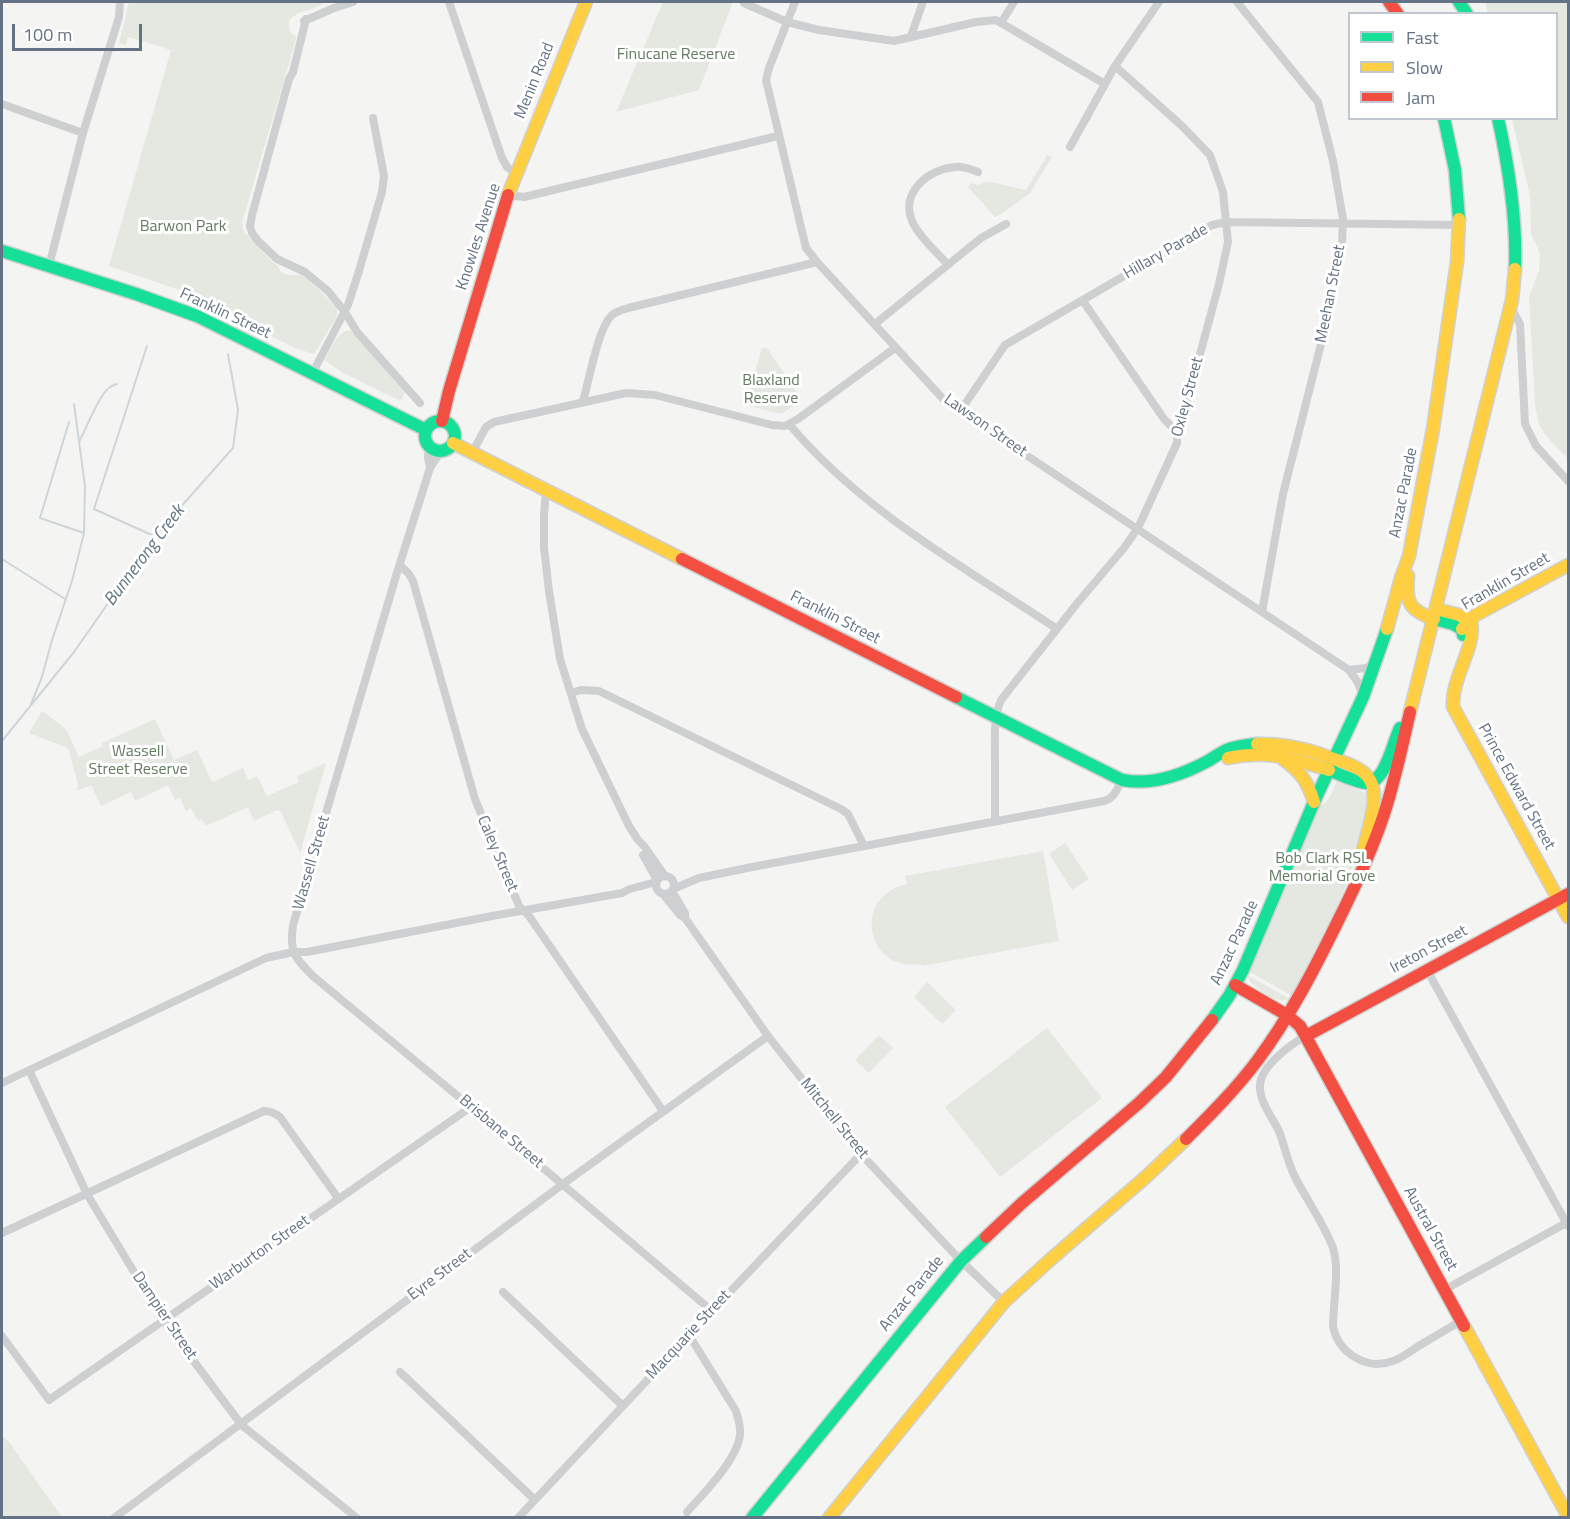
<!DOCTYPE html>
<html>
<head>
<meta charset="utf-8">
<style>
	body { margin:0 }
	#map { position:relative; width:1570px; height:1519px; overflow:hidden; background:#f4f5f3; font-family:"Titillium Web",sans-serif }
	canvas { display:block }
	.frame { position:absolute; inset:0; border:3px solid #637284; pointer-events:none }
	.legend { position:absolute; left:1348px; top:12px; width:210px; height:108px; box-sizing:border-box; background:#fff; border:2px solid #c1c7ce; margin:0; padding:8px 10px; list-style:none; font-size:18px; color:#637284 }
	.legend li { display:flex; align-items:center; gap:12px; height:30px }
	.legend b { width:30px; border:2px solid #c1c7ce }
	.scale { position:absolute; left:12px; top:24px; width:130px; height:27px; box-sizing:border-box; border:3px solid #637284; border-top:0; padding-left:8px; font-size:18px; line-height:21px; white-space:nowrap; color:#637284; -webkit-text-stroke:4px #fff; paint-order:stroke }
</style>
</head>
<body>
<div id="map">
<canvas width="1570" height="1519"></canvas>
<div class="frame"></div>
<ul class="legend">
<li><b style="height:8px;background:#16e098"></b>Fast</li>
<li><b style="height:8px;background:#ffcf43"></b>Slow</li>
<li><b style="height:8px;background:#f24e42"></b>Jam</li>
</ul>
<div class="scale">100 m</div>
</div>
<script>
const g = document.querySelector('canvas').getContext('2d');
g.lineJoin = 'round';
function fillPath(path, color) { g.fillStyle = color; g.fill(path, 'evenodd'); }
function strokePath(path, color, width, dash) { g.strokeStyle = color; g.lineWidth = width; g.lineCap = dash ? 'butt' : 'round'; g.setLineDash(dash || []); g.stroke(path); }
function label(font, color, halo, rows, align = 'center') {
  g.font = font + ' "Titillium Web",sans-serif'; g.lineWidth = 6; g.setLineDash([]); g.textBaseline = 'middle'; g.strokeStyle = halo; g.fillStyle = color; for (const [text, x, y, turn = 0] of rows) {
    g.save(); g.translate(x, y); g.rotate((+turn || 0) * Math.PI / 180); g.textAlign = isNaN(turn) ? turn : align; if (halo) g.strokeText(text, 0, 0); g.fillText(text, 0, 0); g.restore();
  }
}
const green = new Path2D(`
	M129,2H324C315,12 297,9 289,21C288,28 289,33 296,36V39L242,223L244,232L248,236L271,261L277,265L281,272L288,275H300L308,279L337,308V316L314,354L295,348L182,291L109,266L171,50L128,37L126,45L119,43Z
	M663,2H733L699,90L616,112Z
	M1485,2H1568V459L1547,437L1539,425L1535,404L1529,297L1539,270L1540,256L1538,248L1531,234L1530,196L1512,119L1556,118V14L1488,13Z
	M1047,155L1052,157L1030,193L1004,212L995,217L968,187L971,183L979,185L986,181L1026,190Z
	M350,330L405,392L401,401L341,372L325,360C331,348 336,332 350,330Z
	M762,348H767L802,400L781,414L745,405Z
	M42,711L66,729L79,757L103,746L102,743L155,719L174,760L197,750L212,782L243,768L248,780L257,776L267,796L299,782L297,776L326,763L300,853L281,812L277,810L254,821L248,807L206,826L202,819L198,821L191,808L186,811L180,798L175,800L168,785L135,801L131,792L101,806L91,785L76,791L78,784L68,748L29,733Z
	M1337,781L1370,795L1365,827L1349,878L1322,942L1292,996L1248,971L1317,805C1329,806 1332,790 1337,781Z
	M1065,843L1089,879L1072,890L1049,854Z
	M1043,851L1059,941L922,966L921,964C866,973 851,896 907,884L905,876Z
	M1247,975L1290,999C1277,1005 1260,989 1250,982Z
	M927,982L956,1010L942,1024L914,997Z
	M1047,1028L1102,1098L1000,1177L945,1107Z
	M879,1035L893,1048L869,1073L855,1060Z
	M2,1435L9,1442L62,1517H2Z`);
const stream = new Path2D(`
	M147,346L94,509L154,536
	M69,422L40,518L84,533
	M79,442C85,431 100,393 109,388C111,386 114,385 117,384
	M2,559L65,599
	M31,704L42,677L52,640L72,581L84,533L85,486L74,404
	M2,741L74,652L155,536L233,448L238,410L228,354`);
const street = new Path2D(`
	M449,2L502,158L507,167L516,173
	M795,2L769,68L766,80L806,248L817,262L945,401L1349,670L1357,681L1363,695
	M1237,2L1318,102L1333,161L1343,219L1342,243L1323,336L1283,494L1262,612
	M744,3L787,22L819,30L894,41L976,22L996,20L1105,84
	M306,19L293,72L289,79L252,215L250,226L252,233L258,241L277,259L305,272L328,291L345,312L357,332L420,403
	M304,21L334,8L353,2
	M1001,23L1014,2
	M911,36L923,2
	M2,104L83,133
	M1070,147L1115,66L1159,2
	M508,195L524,197L778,136
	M948,265C936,251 919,237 912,221C900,192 929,169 955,167C963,166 970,169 978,172
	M49,266L83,133L119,17L120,2
	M1083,301L1164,419L1177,432
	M1512,306L1514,313L1520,324L1525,424L1536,446L1568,481
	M875,324L981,238L1006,224
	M312,374L348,305L359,271L382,192L384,176L373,118
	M583,401C589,381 598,329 611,316C616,311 622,310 628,308L817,262
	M961,410L1005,345L1212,225L1226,222L1459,225
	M789,424C862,511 964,567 1057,629
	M429,446L428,458L430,468
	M441,451L430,468L396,576L293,925C289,953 295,958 314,977L471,1107L712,1311
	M472,453L486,427L494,422L626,393L655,395L772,425L785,426L798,419L895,348
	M546,491L544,515V548L549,591L560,659L582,729L629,826L638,840L644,846L665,876
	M400,565L409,574L413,581L475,799L519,906L529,916L663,1111
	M1349,670L1366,668L1374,664
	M571,693L581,690L599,691L841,809L848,814L864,846
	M995,821C995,801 995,780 995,760C995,740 993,719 1001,700L1079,601L1124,548L1138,528L1177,443V432L1186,406L1219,284L1228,242L1223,192L1210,155L1182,126L1115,66
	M643,855L657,880
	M656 885a9 9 0 1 1 18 0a9 9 0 1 1-18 0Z
	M673,889L699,878L747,868L1104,801C1114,798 1117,790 1122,780
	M672,891L685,913V918L768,1036L861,1154L961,1261L1004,1302
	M663,894L680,915L685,918
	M1427,970L1568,1226
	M1306,1036C1291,1044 1261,1066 1260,1085C1259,1101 1272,1117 1279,1131C1285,1147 1288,1164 1296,1179C1307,1200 1325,1226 1333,1248C1340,1269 1333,1303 1333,1326C1338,1353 1367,1371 1393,1361C1402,1358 1410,1352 1417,1347C1432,1338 1447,1329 1461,1321
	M29,1070L87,1194L163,1320L237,1419L244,1427L357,1518
	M2,1083L266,958L293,952H307L492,916L622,893L630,889L656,882
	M2,1233L264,1111C271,1111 275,1113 280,1117L338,1198
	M1444,1290L1568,1222
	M503,1292L623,1406
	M2,1336L49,1400L471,1107
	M400,1372L535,1500
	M687,1512C704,1493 737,1460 740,1435C741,1426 738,1419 736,1411L689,1335
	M114,1518L563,1184L768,1036
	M518,1518L727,1295L861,1154`);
const fast = new Path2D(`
	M1459,2L1467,14
	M1444,118L1455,170L1459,219
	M1498,118C1509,168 1517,218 1515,269
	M2,251L136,294L197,316L426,430
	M425 436a15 15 0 1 1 30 0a15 15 0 1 1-30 0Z
	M1434,619L1453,624L1462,629L1463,635
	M956,697L1122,780C1152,786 1182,775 1208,761C1215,757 1221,752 1229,749C1238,746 1247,745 1257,744
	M1329,770C1339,774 1355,782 1366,783C1385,784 1393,742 1400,728
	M1212,1020L1229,996L1243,970L1314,802L1363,697L1387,629
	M752,1518L961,1261L986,1237`);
const slow = new Path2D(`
	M508,195L586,2
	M453,443L682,559
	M1408,576C1406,602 1408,610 1434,619
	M1436,609L1459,615L1471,622C1477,645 1451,678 1453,707L1568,917
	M1387,629L1401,578L1409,556L1433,429L1457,262L1459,219
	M1462,629L1474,616L1568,565
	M1410,712L1512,300L1515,269
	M1257,744C1284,743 1309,749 1334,759
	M1228,758C1268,750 1291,758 1329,770
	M1283,759C1300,771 1308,782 1314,802
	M1334,759C1345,763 1360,767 1368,777C1382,794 1367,831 1363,851
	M1464,1326L1568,1516
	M829,1518L1004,1302L1051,1259L1147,1176L1186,1139`);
const jam = new Path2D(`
	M1389,2L1398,14
	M442,421L449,391L508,195
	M682,559L956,697
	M1235,985L1287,1015L1300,1026L1464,1326
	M1306,1036L1568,894
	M1186,1139C1211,1114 1236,1089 1257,1061C1289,1018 1314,970 1337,923C1355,887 1372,851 1384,814C1395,781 1402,746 1410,712
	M986,1237L1022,1203L1139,1103L1166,1077L1212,1020`);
const parkNames = [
	["Finucane Reserve",676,55],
	["Barwon Park",183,227],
	["Blaxland",771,381],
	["Reserve",771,399],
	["Wassell",138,752],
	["Street Reserve",138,770],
	["Bob Clark RSL",1322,859],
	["Memorial Grove",1322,877]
];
const streetNames = [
	["Menin Road",535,81,-68],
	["Knowles Avenue",479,237,-72],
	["Hillary Parade",1166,252,-30],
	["Meehan Street",1331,294,-79],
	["Franklin Street",225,314,25],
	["Oxley Street",1188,397,-75],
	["Lawson Street",985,426,35],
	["Anzac Parade",1404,493,-79],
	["Franklin Street",1506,582,-30],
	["Franklin Street",835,618,27],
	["Prince Edward Street",1516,787,61],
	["Caley Street",497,854,67],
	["Wassell Street",312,863,-74],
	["Anzac Parade",1235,943,-65],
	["Ireton Street",1429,950,-28],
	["Mitchell Street",834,1119,51],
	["Brisbane Street",501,1132,40],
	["Austral Street",1430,1229,61],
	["Warburton Street",260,1253,-35],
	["Eyre Street",440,1275,-37],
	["Anzac Parade",912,1294,-51],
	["Dampier Street",164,1316,56],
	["Macquarie Street",689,1335,-47]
];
const waterNames = [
	["Bunnerong Creek",145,556,-53]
];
fillPath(green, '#e4e8e1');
strokePath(stream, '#ced5d9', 2);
strokePath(fast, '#cfd1d2', 15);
strokePath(slow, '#cfd1d2', 15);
strokePath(jam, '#cfd1d2', 15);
strokePath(street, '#cecfd0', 8);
strokePath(fast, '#16e098', 12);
strokePath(slow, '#ffcf43', 12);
strokePath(jam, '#f24e42', 12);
label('16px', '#657b62', '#fff', parkNames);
label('16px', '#637284', '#fff', streetNames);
label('italic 18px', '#5f7481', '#fff', waterNames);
</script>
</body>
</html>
